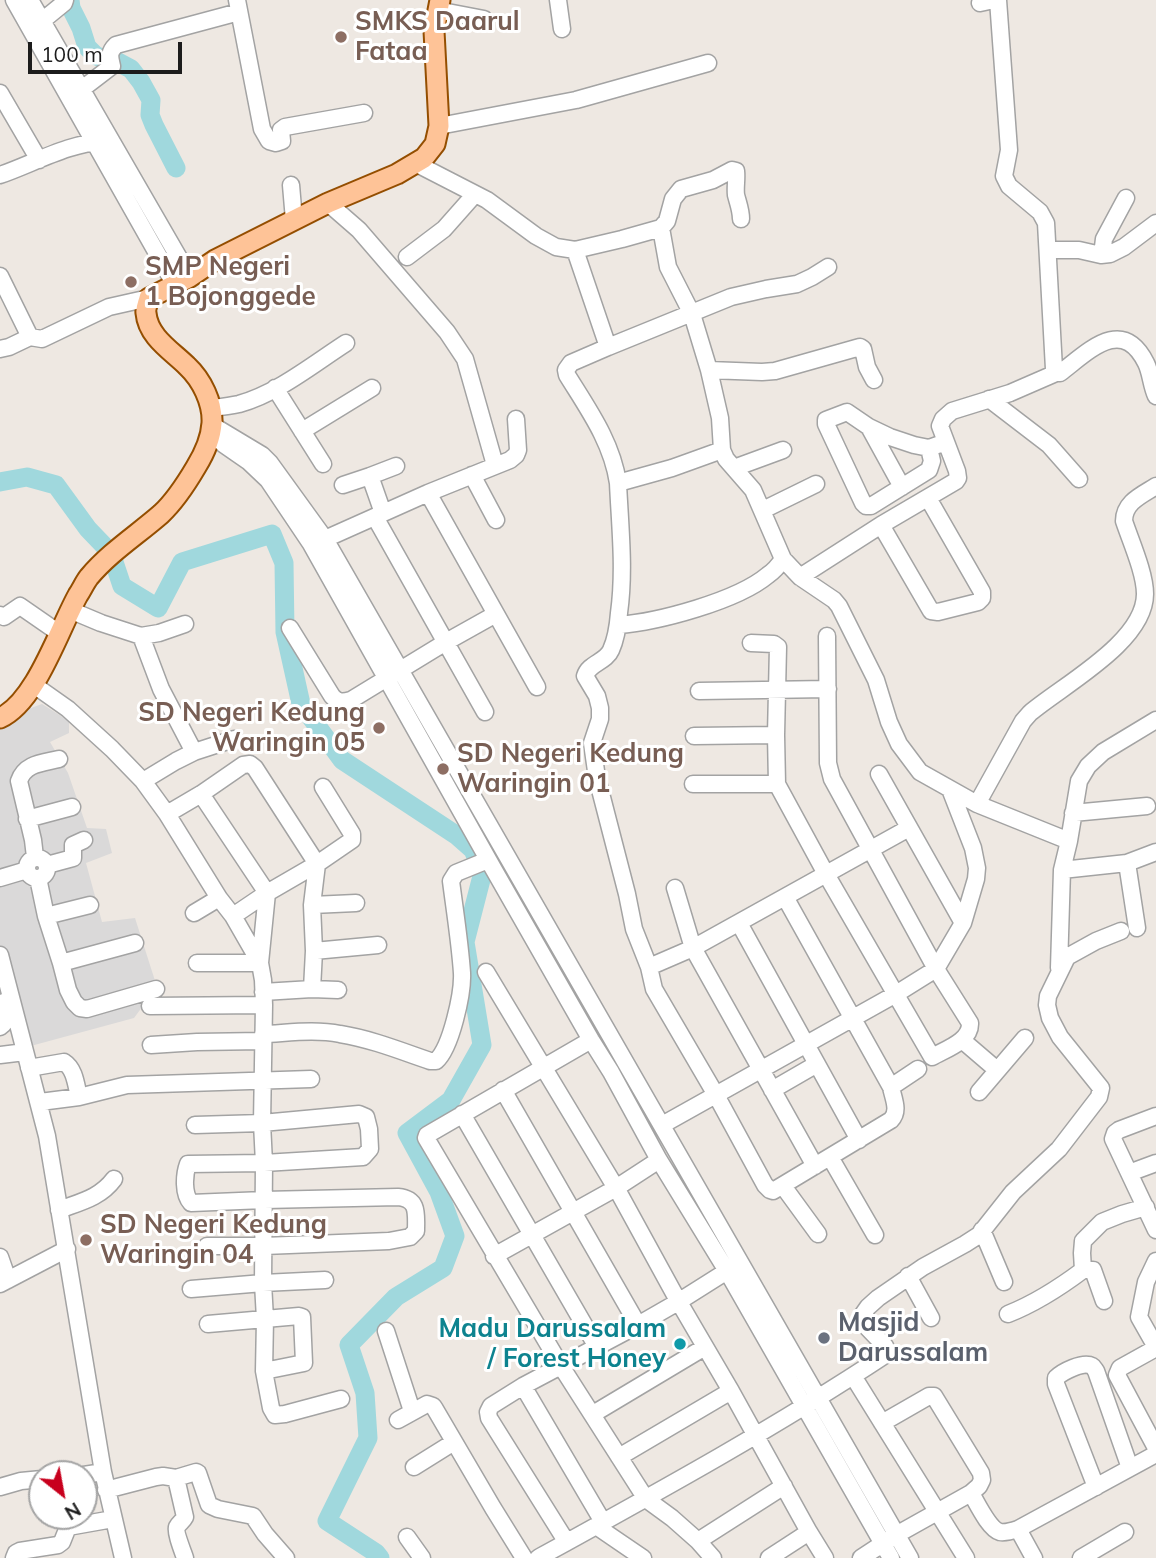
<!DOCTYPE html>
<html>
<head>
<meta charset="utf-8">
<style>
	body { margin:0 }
	#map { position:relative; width:1156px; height:1558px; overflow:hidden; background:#eee8e2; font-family:Mulish,sans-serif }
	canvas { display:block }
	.north { position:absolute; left:28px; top:1460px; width:70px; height:70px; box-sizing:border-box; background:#fff; border:2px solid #a4a4a4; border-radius:50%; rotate:149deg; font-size:19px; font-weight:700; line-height:28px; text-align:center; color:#1c1c1c }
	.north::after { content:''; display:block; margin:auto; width:24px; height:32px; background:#c8001d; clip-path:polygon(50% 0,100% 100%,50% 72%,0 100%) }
	.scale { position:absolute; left:28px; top:42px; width:154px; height:32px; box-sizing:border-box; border:4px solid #1c1c1c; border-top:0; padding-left:9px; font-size:21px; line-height:24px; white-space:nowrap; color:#1c1c1c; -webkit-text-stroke:5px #fff; paint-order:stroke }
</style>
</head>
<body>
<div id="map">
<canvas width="1156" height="1558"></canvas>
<div class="north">N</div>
<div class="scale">100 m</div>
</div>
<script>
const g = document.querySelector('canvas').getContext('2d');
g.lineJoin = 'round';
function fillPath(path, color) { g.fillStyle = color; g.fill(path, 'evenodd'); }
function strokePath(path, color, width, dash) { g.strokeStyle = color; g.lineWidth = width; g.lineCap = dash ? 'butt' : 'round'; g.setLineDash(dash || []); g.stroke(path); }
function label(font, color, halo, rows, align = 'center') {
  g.font = font + ' Mulish,sans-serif'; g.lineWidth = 6; g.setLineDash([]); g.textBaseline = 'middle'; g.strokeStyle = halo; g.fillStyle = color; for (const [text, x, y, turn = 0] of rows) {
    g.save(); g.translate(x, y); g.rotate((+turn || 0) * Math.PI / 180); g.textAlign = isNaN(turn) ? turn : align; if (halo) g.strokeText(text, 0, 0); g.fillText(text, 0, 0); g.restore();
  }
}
const residential = new Path2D(`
	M24,703L31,708L42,704L69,721V733L50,742L68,773L87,828L106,829L112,853L86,863L102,922L135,918L157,987L134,1018L27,1047L0,947V720Z`);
const river = new Path2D(`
	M70,0L71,8L81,28L87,47L95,55L105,60L116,61L131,69L141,82L151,100L150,115L154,125L176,168
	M0,482L27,477L56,485L88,529L111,553L122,586L158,608L182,562L272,534L284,563L285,632L301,704L342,760L456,835L473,850L483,872L465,942L482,1045L451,1100L407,1133L439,1192L455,1236L443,1268L396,1297L349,1345L365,1393L368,1438L327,1521L376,1553L380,1558`);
const minor = new Path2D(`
	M14,0L175,285
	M30,0L190,277
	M237,0L262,129L269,141L276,143L282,141L281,130L285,127L364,113
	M558,0L562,29
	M998,0L1009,150L1004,176L1009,186L1040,212L1046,223L1054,369L1056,373
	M980,3L994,0
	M437,10L484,19
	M42,21L64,3L65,0
	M82,89L112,66C110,57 108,53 116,45L239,12
	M0,93L39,160
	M439,126L576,100L708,63
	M417,164L487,200L536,236L556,247L575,250L622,239L661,228L667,221L673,199L681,189L713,180L732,170L736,171C737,179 735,187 736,195C738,203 741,210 741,219
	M0,175C30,165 73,141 104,142
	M291,185L294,220
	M328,203L359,230L447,332L465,359L495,465
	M661,228L668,267L692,314L709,370L720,418L722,450L726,459L753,490L783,559L800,577L834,600L839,606L876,680L889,722L899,744L920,772L977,804L1069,841
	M575,250L608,347L731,297L766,289L797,284L812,277L828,267
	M1048,250H1079L1101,255L1110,254L1124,247L1156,223
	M1102,255L1104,239L1126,198
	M407,257L444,229L475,194
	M0,276L30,337
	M608,347L571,363L566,370L567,375C588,409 612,442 618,483C620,527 625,570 619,613C618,626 616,639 611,650C606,662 589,663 585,676L597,696L600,708V719L592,743L597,778L627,894L634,929L649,967L654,989L716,1095L765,1185L770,1190L773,1191L891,1120C900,1111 893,1098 891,1087L785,897
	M0,349L9,347L30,337L42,339L109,307L149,298
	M709,370L762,372L775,371L860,347L863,349L867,367L874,380
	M275,388L323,464
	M989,399L1049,445L1079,479
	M211,408C220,407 230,406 239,404C278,393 312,365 346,343
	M212,425L262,455L270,463L325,539L910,1558
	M869,427L902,487
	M302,431L372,388
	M223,444L249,462L268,480L311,544L494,870L591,1040L611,1072L659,1160L727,1271L891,1558
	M929,448L932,461L929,470L871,506H866L863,503L826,424V420L847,412L869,427L890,437L914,445L929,448L946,442
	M734,468L783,450
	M472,475L496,520
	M618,483L672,468L722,450
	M343,485L370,476
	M428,493L537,687
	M763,510L816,484
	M383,513L370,476L396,466
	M375,517L485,712
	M881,525L931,611L938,612L978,602L982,598V592L928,498
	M325,539L428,493L510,460L516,455L518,450L516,419
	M800,577L881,525L956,481L958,478L957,471L940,426L943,419L952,411L1010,393L1056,373H1060C1088,352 1122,315 1146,363C1151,373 1151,385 1156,396
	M70,610L101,623L141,636L159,633L185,624
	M0,615L4,617L20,606L59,633
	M618,625C658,622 737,601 768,575C774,571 779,565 783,559
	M290,628L332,696C338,703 343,702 351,700L446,642L496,614
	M141,636L161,689L194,752
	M751,643L774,644L778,647L776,735L777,784L826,874L932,1057C946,1049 971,1041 970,1023L936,969L832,779L828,763L827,636
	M34,685L68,709L112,749L143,781L167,814L219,898L233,916L260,963L263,980L264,1005L262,1123L264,1163L263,1283L265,1319L264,1371L271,1408L275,1415L285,1414L341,1399
	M699,691L828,689
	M694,736L776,735
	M879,774L963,923
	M143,781L176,761L194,752L234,739
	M693,784H777
	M977,804L1023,721L1030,713C1063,685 1145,642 1145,594C1145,573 1131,542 1124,521C1124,502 1142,495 1156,486
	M1073,813L1147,806
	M167,814L201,794L243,765L250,764L255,768L317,864L312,905L314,951L312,989L263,992
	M27,819L72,807
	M35,857L33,840L19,781C25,763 43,763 59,759
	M27 868a10 10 0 1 1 20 0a10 10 0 1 1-20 0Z
	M1127,863L1137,928
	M47,865L73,858V845L84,840
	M1062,870L1127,863L1156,852
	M0,878L27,870
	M38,878L46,916L61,963L68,990L74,1002L80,1008L87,1009L156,989
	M675,888L693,948L815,1166
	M312,905L356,903
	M194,913L219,898
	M46,916L90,905
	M233,916L267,893L317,864L352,840V834L323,787
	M739,923L859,1140
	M314,951L378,945
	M0,955L47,1136L103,1472L123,1558
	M61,963L135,943
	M197,963H260L267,893L201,794
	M649,967L693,948L909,828
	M1059,968L1062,870L1069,841L1079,781L1088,766L1103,752L1156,720
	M486,972L619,1193L676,1297L731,1391L809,1532L825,1558
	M312,989L338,990
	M150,1006L264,1005
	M0,1027C10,1020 7,1013 4,1002
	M263,1034C288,1033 315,1029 340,1034C371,1039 401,1051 430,1061H436C451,1048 463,993 462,973C460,943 455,912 451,881L456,873L488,860
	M591,1040L427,1135L426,1138L561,1366L646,1499L672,1518L698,1541L713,1558
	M962,1040L997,1070
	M151,1045L197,1042L262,1041
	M0,1055L25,1052
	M29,1068L64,1062C75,1069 76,1085 79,1097
	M891,1087L918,1069
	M503,1090L638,1325
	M772,1090L817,1064
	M979,1092L1025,1038
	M40,1102L79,1097L127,1085L311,1079
	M462,1114L597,1347
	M1156,1116L1119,1130L1115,1133L1113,1139L1156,1230
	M195,1125L262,1123L359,1114L366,1117L369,1129L370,1149L363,1157L264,1163L188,1164C184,1175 183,1194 191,1203L264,1200L398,1197C419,1199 416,1214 416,1231L410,1237L389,1241L264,1246H207
	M662,1125L896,994L936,969L963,923L976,879L977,868L973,848L950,789
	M830,1157L875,1235
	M1129,1173L1156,1163
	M783,1186L818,1234
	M59,1210C80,1202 100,1198 114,1179
	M982,1230L1004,1282
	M494,1256L616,1188L659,1160
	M0,1257L8,1280
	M1156,1261L1146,1282L1139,1317L1156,1347
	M908,1276L931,1318
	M0,1284L67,1249
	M191,1289L263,1283L325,1280
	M1104,1301L1093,1270H1083L1082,1253L1083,1241L1102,1222L1122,1214L1146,1207
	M1008,1314C1036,1303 1059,1288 1083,1270
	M208,1324L299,1316L302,1317L304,1363L264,1371
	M386,1331L412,1411
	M1156,1348L1120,1368L1117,1375L1156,1448
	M853,1376L966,1558
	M523,1386L603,1522
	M593,1414L705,1347
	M398,1420L427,1404L433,1406L435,1409L493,1508L524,1558
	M619,1457L731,1391
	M414,1467L454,1442
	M84,1475L103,1472
	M176,1478L185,1517C183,1521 179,1523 177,1527C175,1532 183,1552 185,1558
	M0,1487L21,1481L42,1479
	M1096,1487L1056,1384V1378C1062,1372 1083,1361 1092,1366C1094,1367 1095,1370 1096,1371L1130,1468
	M106,1490L156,1477L163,1476L176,1478L196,1472L198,1473L209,1505L218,1509L253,1516L265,1534L286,1558
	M971,1493C977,1503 989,1529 1000,1532C1006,1533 1012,1531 1018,1529L1156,1454
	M596,1526L643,1558
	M1018,1529L1034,1558
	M407,1537L422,1558
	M566,1541L489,1418L488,1412L491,1406L523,1386L638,1325L678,1302L735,1266
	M698,1541L784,1486
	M14,1558L16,1553L20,1551L58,1545L62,1542L68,1527L113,1519
	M538,1558C656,1493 773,1429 885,1355L887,1351L885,1346L861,1321V1317L868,1307L878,1298L923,1267L965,1244L979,1235L1013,1192L1059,1149L1099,1097L1101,1088L1060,1037L1050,1018L1047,1005L1048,996L1067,957L1096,941L1121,931
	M769,1558L809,1532
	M861,1558L896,1535L971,1493L979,1486L982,1480L981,1473L934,1396H929L882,1423
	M1081,1558L1125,1532`);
const major = new Path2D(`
	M0,718C36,702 59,629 78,595C82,589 85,582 89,577C110,552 137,535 161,514C175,501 186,484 196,467C204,454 211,439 212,423C213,403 202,380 187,366C172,351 148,337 146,313C145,308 148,303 149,298L190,277L215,260L328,203L397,174L424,158L435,144L439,126L434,31L440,0`);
const markers = [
	[341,37,7,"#8d6e63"],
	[131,282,7,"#8d6e63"],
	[379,728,7,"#8d6e63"],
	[443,769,7,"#8d6e63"],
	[86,1240,7,"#8d6e63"],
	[824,1338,7,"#6b7280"],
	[680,1344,7,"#0f9aa8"]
];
const educationNames = [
	["SMKS Daarul",355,22],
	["Fataa",355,52],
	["SMP Negeri",145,267],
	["1 Bojonggede",145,297],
	["SD Negeri Kedung",365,713,"right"],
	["Waringin 05",365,743,"right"],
	["SD Negeri Kedung",457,754],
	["Waringin 01",457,784],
	["SD Negeri Kedung",100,1225],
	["Waringin 04",100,1255]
];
const worshipNames = [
	["Masjid",838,1323],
	["Darussalam",838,1353]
];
const cultureNames = [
	["Madu Darussalam",666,1329],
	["/ Forest Honey",666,1359]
];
fillPath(residential, '#dad9d9');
strokePath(river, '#a0d8dd', 19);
strokePath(minor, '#a3a3a3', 19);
strokePath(major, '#944e00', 23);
strokePath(minor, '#fff', 16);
strokePath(major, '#fec397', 19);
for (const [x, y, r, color] of markers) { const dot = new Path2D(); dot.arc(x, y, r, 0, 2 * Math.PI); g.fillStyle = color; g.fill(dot); strokePath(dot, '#fff', 2.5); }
label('bold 26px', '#785e54', '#fff', educationNames, 'left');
label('bold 26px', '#5b616d', '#fff', worshipNames, 'left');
label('bold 26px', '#0d838f', '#fff', cultureNames, 'right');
</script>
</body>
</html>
